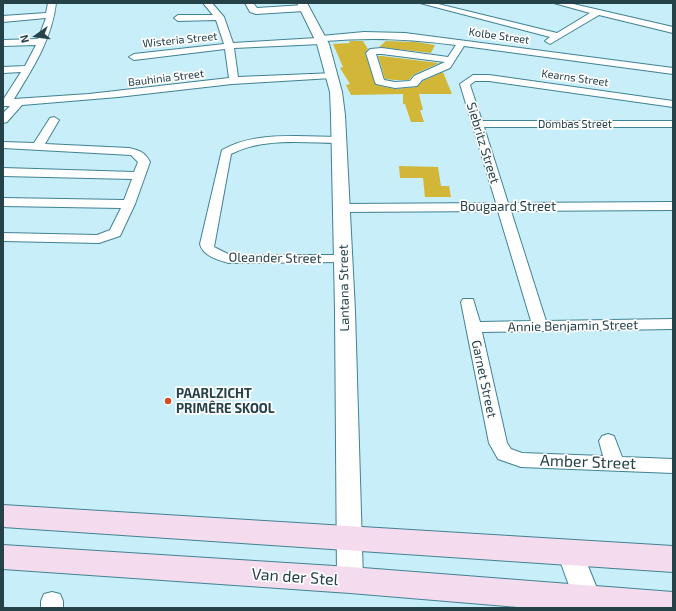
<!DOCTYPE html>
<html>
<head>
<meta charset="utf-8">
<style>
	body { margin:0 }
	#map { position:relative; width:676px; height:611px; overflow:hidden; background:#c7eef9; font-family:"Exo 2",sans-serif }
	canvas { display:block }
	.frame { position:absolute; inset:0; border:4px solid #264249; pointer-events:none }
	.north { position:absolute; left:16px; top:16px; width:40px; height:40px; -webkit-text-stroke:3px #fff; paint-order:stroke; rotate:256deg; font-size:11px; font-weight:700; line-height:16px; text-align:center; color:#264249 }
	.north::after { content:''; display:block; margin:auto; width:14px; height:18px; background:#264249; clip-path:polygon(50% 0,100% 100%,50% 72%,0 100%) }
</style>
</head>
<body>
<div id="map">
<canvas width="676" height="611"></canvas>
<div class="frame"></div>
<div class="north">N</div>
</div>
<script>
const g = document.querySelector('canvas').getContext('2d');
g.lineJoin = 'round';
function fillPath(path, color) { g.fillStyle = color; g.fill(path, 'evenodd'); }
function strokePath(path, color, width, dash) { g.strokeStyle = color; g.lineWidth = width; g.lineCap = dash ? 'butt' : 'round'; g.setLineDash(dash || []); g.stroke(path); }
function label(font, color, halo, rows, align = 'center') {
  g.font = font + ' "Exo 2",sans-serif'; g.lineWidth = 3.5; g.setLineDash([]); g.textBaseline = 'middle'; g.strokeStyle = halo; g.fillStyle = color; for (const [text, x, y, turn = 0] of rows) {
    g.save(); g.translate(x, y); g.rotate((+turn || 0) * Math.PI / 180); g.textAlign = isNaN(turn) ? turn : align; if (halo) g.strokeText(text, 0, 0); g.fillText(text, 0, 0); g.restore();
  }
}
const building = new Path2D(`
	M349,41H363L368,49L365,53L376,85L395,89L417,87L423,81L443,72L452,94H419L423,110H420L424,122H411L405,104H403V94L351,95L346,85L350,84L340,68L343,67L333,44L350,43Z
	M386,41L416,42L435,45L431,53L379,47Z
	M378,56H382L439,63L413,75L409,80H395L385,79Z
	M399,166L438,167L441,186H449L451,197H425L423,178H400Z`);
const minor = new Path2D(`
	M48,3H56C52,39 33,68 14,99L89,94L229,78L225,49L134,60L129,57L134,54L224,44L216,20L178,21L174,18L178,15H213L203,3H212L224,17L233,43L317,38L321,36L364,32L405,33L673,68V74L464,46L450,68L422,80L417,86L395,88L376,84L375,82L366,53L370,49L382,48L448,57L456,45C409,39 372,37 325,41L321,44L234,48L238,77L335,73L337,75L335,77L332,78L232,84L118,97L22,105L7,122L3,123V113L10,106H3V100L21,72L3,73V67L25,66L36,45L3,46V40L38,39L46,18L3,22V16L46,13ZM376,54H382L445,62L414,76L410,81L395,82L384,80Z
	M245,3H253L257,8L304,5L308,8L304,11L256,14L250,12Z
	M420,3H434L557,33L590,13L554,3H569L673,27V33L599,15L550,44L545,41L550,37Z
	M473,75H489L673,101V107L489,81H475L470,85L482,121H673V127H484L508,203L673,202V210L511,211L546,321L673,319V329L482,332L507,443L511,449L522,453L603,456L599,441L602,436L608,434L614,436L622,457L673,459V473L521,467L498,459L489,443L461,302L463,299H473L480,322L531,321L498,211L342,212L336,208L342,204L496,203L460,84Z
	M54,117L59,120L45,144L129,148C139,150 145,152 150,162L135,204L120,236L99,243L3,241V233L97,235L110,230L121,208L3,206V198L124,200L132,179L3,176V168L134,172L138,162L131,155L3,148V142L34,143L50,118Z
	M296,136L340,137L346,140L340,143C305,143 264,137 231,154L214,247L230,255H344L349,256L351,259L349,262L229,263C218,260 203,256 200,244L222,150C245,137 270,136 296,136Z
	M52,592L60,594L63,601V608H41V601L44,594Z`);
const tertiary = new Path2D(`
	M297,3H307L329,44L342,92L345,115L355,311L363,580L359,588L350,591L341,588L337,580L335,311L331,115L330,92L317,44Z
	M570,541L579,544L605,608H577L557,552L561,544Z`);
const secondary = new Path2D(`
	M3,505L673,546V572L3,527Z
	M3,545L350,567L673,592V608H530L350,593L3,569Z`);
const markers = [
	[168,401,4,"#d54c23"]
];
const farStreetnames = [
	["Kolbe Street",499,36,8],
	["Wisteria Street",180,40,-6],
	["Bauhinia Street",166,78,-7],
	["Kearns Street",575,78,8],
	["Dombas Street",575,124]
];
const streetNames = [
	["Siebritz Street",483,143,73],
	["Bougaard Street",508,207],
	["Oleander Street",275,258,1],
	["Lantana Street",344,288,-91],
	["Annie Benjamin Street",573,326,-1],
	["Garnet Street",484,379,78]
];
const poiNames = [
	["PAARLZICHT",176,394],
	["PRIMÊRE SKOOL",176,409]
];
const nearStreetnames = [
	["Amber Street",588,462,2],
	["Van der Stel",295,577,4]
];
fillPath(building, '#d2b638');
strokePath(minor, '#418293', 2);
strokePath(tertiary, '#418293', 2);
strokePath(secondary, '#418293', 2);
fillPath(minor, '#fff');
fillPath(tertiary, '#fff');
fillPath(secondary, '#f4dcee');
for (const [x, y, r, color] of markers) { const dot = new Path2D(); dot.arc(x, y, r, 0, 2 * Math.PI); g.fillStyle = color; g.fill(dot); strokePath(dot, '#fff', 1.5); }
label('11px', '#264249', '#fff', farStreetnames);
label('13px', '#264249', '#fff', streetNames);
label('bold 13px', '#264249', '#fff', poiNames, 'left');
label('16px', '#264249', '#fff', nearStreetnames);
</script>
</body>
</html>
